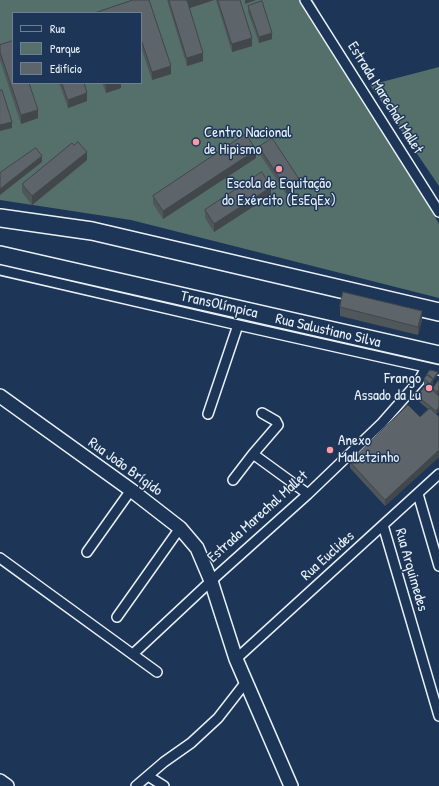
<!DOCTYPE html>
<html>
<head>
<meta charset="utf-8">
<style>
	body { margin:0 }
	#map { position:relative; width:439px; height:786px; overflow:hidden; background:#1d3557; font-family:"Patrick Hand",sans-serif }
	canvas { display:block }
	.legend { position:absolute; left:12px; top:12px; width:130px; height:72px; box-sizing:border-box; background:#1d3557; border:1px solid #6e8097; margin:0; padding:5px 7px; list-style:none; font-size:12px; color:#e8f1f8 }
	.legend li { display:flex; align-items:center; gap:8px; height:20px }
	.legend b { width:20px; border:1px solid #6e8097 }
</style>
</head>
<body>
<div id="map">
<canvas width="439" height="786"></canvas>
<ul class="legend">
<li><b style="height:5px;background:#1d3557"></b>Rua</li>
<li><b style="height:11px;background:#556f6b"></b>Parque</li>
<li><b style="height:11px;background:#5d656a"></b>Edifício</li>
</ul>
</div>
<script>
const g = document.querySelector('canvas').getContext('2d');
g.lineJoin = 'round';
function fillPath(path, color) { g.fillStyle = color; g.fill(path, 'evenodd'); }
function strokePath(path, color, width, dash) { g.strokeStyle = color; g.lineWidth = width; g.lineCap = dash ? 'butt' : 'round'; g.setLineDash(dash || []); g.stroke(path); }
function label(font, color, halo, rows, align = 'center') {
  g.font = font + ' "Patrick Hand",sans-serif'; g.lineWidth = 3; g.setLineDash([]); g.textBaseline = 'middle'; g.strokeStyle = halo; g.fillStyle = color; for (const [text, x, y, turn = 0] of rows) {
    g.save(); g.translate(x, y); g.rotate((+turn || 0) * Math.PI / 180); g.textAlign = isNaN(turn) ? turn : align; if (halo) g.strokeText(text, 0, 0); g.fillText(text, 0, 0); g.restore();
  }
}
const green = new Path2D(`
	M0,0H313L439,224V298L131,220L0,200ZM13,13H141V83H13Z
	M439,67V186L370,85Z`);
const street = new Path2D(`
	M305,0L439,212
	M0,270L238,325L439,370
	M208,414L238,325
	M253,454L278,425L276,421L262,413
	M233,480L253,454L308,494
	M418,494L439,566
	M383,525L439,716
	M87,552L131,490
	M0,558L157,672
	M117,617L180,528
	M133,654L211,581L308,494L382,423L419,381L424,371L423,367
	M236,659L439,474
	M148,776L164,786
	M136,786L164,762L191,743L218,718L246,682`);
const secondary = new Path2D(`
	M0,396L131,490L180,528L197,548L211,581L236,659L291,786
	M0,781L7,786`);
const highway = new Path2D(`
	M0,218L92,231L439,312
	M0,255L439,355`);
const wall = new Path2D(`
	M133,0H149L171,66V74L152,80L141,47V13H95Z
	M167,0H214L189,8L203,61L187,66Z
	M216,0H240L252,46L232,52Z
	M248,6L272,39L259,43L248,12Z
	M0,45L38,118L21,124L0,60Z
	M59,83H84L87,101L68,108Z
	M102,83H121V88L106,93Z
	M259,147L299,185L286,194L259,153Z
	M256,158L163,219L153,204V196Z
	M87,160L32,205L22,192V184Z
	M271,195L214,232L205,218V210Z
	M340,307L422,320L418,335L340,316Z
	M438,374L433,381V385L431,389L433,391V388L439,380V393L438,395L439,396V411L436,414L439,417V457L385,506L350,468V462L420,417L428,409L417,400V396L425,386L424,385V379L427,375Z`);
const shadedWall = new Path2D(`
	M187,0H214L187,9Z
	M245,0H256L245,4Z
	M272,33V39L259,43V37Z
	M252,38V46L232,52V44Z
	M203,53V61L187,66V58Z
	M171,66V74L152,80V72Z
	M112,83H121V88L106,93V85Z
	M87,93V101L68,108V100Z
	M38,110V118L21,124V115Z
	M12,122V128L0,131V125Z
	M256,150V158L163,219V211Z
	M87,152V160L32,205V196Z
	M42,156V162L0,195V189Z
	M299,179V185L286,194V188Z
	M271,187V195L214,232V224Z
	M422,311V320L418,335V327Z
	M438,372V374L433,381V385L430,390V384Z
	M439,389V393L437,396V392Z
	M439,407V411L436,415V411Z
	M439,450V457L385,506V500Z`);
const building = new Path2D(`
	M133,0H149L171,66L152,72L141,39V13H95Z
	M169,0H188H187L203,53L187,58Z
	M218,0H240L252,38L232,44Z
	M262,1L272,33L259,37L248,6Z
	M13,41V83H29L38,110L21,115L0,52V45Z
	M62,83H84L87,93L68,100Z
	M105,83H112L106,85Z
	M0,90H2L12,122L0,125Z
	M246,134L256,150L163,211L153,196Z
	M272,138L299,179L286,188L259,147Z
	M78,142L87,152L32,196L22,184L72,143L74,145Z
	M36,148L42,156L0,189V173Z
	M262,172L271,187L214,224L205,210Z
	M343,292L422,311L418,327L340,307Z
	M430,370L438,372L433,379L427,375Z
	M428,374L433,379L430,384L424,379Z
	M439,380V389L437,392L433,388Z
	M426,385L439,396V407L436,411L417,396Z
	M408,405L420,417L430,408L439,417V450L385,500L350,462Z`);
const markers = [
	[196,142,4,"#ff9aa2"],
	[279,169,4,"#ff9aa2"],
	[429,388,4,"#ff9aa2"],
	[330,450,4,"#ff9aa2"]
];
const streetNames = [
	["Estrada Marechal Mallet",385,98,58],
	["TransOlímpica",219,305,13],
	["Rua Salustiano Silva",328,331,13],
	["Rua João Brígido",125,467,36],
	["Estrada Marechal Mallet",258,517,-42],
	["Rua Euclides",328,556,-42],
	["Rua Arquimedes",411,570,74]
];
const poiNames = [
	["Centro Nacional",204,133],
	["de Hipismo",204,150],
	["Escola de Equitação",279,184,"center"],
	["do Exército (EsEqEx)",279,201,"center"],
	["Frango",421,379,"right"],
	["Assado da Lu",421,396,"right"],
	["Anexo",338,441],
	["Malletzinho",338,458]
];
fillPath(green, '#556f6b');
strokePath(street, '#e8f1f8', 12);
strokePath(secondary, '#e8f1f8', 16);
strokePath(highway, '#e8f1f8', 20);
strokePath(street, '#1d3557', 9);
strokePath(secondary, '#1d3557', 13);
strokePath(highway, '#1d3557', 17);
fillPath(wall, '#50575b');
fillPath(shadedWall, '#41474a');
fillPath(building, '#5d656a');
strokePath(building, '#41474a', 1);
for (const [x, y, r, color] of markers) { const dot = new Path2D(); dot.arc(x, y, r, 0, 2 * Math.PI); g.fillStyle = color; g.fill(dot); strokePath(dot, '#1d3557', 1.5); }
label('15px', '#e8f1f8', '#1d3557', streetNames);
label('15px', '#e8f1f8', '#1d3557', poiNames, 'left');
</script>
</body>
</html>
